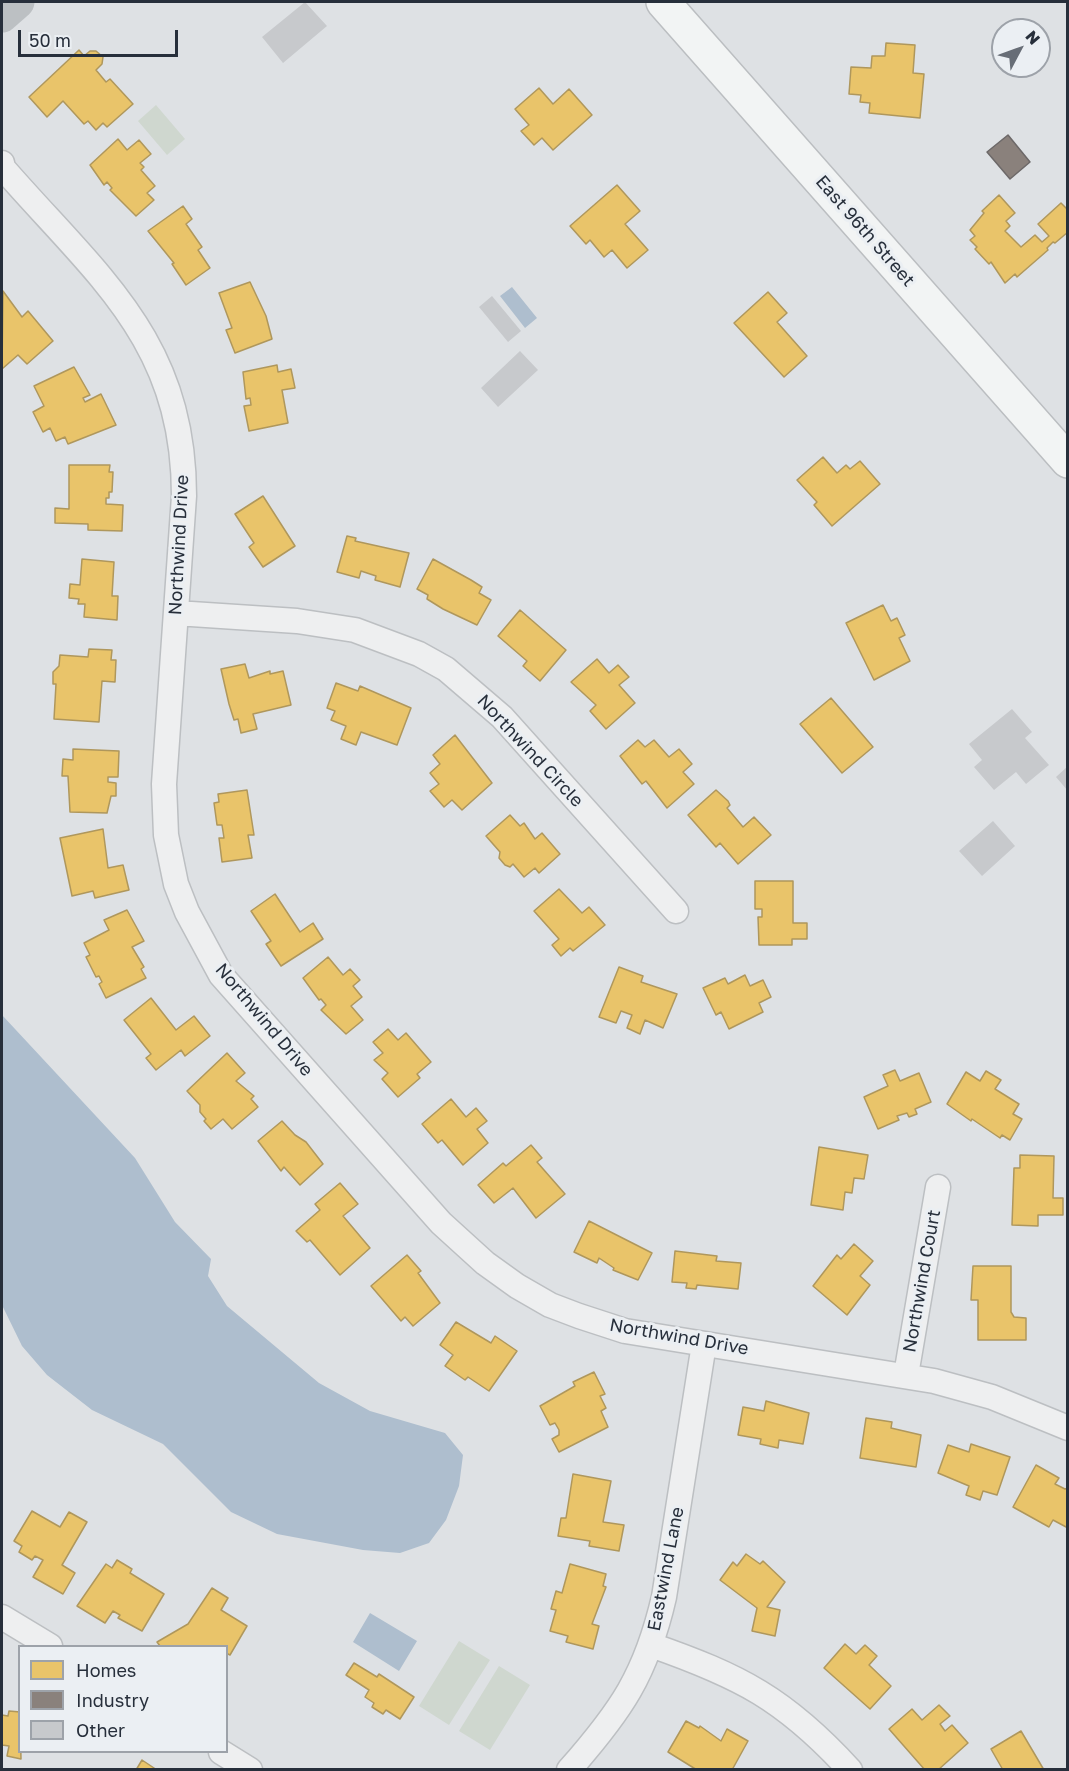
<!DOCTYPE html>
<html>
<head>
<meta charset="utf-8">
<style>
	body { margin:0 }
	#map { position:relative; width:1069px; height:1771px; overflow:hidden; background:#dee1e4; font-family:"Golos Text",sans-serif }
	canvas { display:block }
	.frame { position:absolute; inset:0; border:3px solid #272f3b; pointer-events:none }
	.legend { position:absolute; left:18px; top:1645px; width:210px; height:108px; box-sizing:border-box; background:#ebeff3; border:2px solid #9da2a9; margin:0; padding:8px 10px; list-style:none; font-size:18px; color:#272f3b }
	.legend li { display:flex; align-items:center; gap:12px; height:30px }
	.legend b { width:30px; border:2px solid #9da2a9 }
	.north { position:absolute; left:991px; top:18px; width:60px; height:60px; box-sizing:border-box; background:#ebeff3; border:2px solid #9da2a9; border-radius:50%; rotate:49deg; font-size:16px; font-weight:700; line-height:24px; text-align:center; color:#272f3b }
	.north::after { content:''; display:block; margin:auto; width:21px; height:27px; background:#676d76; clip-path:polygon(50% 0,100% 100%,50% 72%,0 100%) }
	.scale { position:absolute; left:18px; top:30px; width:160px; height:27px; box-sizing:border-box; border:3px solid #272f3b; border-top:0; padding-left:8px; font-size:18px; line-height:21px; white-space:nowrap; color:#272f3b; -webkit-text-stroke:4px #ebeff3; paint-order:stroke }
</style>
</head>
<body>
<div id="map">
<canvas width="1069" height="1771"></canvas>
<div class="frame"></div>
<ul class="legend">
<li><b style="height:16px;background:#e9c46a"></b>Homes</li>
<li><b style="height:16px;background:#8a817c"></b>Industry</li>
<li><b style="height:16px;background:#c7c9cc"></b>Other</li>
</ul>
<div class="north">N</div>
<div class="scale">50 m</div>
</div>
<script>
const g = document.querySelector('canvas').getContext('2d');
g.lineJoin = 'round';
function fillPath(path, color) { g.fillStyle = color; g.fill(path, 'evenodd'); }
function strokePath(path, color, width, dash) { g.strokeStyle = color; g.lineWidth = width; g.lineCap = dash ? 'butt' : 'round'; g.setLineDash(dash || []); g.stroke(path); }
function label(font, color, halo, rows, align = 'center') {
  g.font = font + ' "Golos Text",sans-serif'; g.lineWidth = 6; g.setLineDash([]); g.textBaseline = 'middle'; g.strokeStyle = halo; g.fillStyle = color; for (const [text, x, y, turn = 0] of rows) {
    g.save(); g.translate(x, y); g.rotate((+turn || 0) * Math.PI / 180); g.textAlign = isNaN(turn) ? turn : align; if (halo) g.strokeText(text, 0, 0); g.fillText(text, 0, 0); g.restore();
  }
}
const green = new Path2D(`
	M156,105L185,139L167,155L138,121Z
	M459,1641L490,1660L449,1725L419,1706Z
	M499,1666L530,1685L490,1750L459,1731Z`);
const water = new Path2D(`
	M512,287L537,318L525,328L500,296Z
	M2,1015L135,1158L175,1222L211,1259L208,1276L227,1306L319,1383L370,1411L445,1433L463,1455L459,1486L446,1520L429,1543L400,1553L363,1550L277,1534L231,1512L163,1444L92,1410L47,1375L22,1346L2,1305Z
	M370,1613L417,1641L399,1671L353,1642Z`);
const homes = new Path2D(`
	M886,43L915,45L913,73L924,74L920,118L869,113L870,103L860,102L861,95L849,94L851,67L871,68L872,56H885Z
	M79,50L84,56L90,51H96L103,57L102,64L96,70L106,82L110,79L133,104L107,127L103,123L96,130L88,121L84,124L63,101L47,117L29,97Z
	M539,88L553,104L569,89L592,115L553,150L542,138L534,145L521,131L529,125L515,109Z
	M118,139L127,150L139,140L151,154L140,163L144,167L141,170L155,186L147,193L154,200L136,216L110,190L112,188L107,182L104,185L90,165Z
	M617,185L640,211L625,224L648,250L627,268L612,250L604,257L590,240L586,244L570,226Z
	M999,195L1015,213L1006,221L1010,226L1005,231L1021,247L1035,235L1042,242L1049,236L1038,224L1061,203L1068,210V232L1055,243L1053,242L1047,248L1048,250L1017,277L1015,274L1005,283L991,262L989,264L975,249L977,247L970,240L975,236L970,230L984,213L982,211Z
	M183,206L192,219L186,224L202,247L198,250L210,268L186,285L172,264L174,263L148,231Z
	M250,282L266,316L272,339L235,353L226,330L232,328L219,293Z
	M3,291L22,317L28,311L53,341L27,364L18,355L2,369Z
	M768,292L787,313L777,322L807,356L784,377L734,323Z
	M277,365L278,372L291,369L295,388L282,390L288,423L249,431L244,406L251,405L250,398L246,399L243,372Z
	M74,367L90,395L83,398L85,402L101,394L116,425L68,444L65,437L56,441L50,428L43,432L33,412L44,406L34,386Z
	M823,457L837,473L846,465L850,469L860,461L880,484L832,526L814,505L817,502L797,480Z
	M69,465H110L109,472H113L112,492H109V498H106V504L123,505L122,531L88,530V524L55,523V508L69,509Z
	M263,496L295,546L263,567L249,547L254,543L235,514Z
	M347,536L356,538L355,541L409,553L400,587L375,580L376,576L361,571L359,578L337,572Z
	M82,559L114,562L112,596H118L117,620L84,617L85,604H78L79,599L69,598L70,584L80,585Z
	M433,559L471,580L482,587L479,593L491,600L477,625L443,609L427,599L428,595L417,589Z
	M883,605L891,621L897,618L905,635L899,638L910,661L874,680L846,623Z
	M520,610L566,650L540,681L523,666L527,661L498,636Z
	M89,649L112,650L111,660H116L115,682L102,681L99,722L54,719L56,684H53V672L59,666L60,655L88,657Z
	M597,659L609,673L618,665L629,677L619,685L635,703L606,729L590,711L596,705L571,682Z
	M245,664L249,678L270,671V674L283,671L291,705L253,714L257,729L241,733L238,719L234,720L229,704L221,669Z
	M336,683L358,691L360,686L411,708L397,745L361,732L356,745L341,739L346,726L331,720L335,711L327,708Z
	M831,698L873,747L842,773L800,724Z
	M455,735L492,783L462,810L452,800L444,807L430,791L439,784L430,773L440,764L433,755Z
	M638,740L645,747L654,740L669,757L679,749L692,764L683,772L694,784L667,808L646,781L642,784L620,756Z
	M73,749L119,751L118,777H108V782L116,783V796H111L107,813L70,812L68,776H62L63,759L73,760Z
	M247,790L254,835H248L252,858L222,862L219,838H224L222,825H217L214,803L219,802L218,794Z
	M716,790L728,801L730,805L727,808L743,827L754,817L771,835L738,864L720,843L716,847L688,815Z
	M510,815L520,826L524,823L535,839L542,833L560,854L539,873L535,868L524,877L513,864L510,867L505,865L499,858L500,852L486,836Z
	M103,829L108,868L123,865L129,890L95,898L93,891L72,896L60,838Z
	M755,881H793V923H807V939H792V945H759L758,917H762V909H755Z
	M559,889L582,913L589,907L605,925L573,951L570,948L561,956L552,945L559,939L534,911Z
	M275,894L300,932L313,923L323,939L281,966L266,944L271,941L251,911Z
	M127,910L144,941L132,947L144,967L141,969L146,978L106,998L99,984L102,982L99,976L96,977L86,957L90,955L84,943L109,930L104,920Z
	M328,957L343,975L350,969L360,980L353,986L362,997L351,1006L363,1020L346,1034L321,1010L326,1005L321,999L319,1000L303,978Z
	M619,967L643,976L641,982L677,994L663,1028L645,1020L640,1034L627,1028L632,1015L621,1011L616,1023L599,1017Z
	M745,975L750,986L763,980L771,997L759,1003L763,1012L729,1029L721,1012L716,1015L703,988L725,978L728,984Z
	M151,998L176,1030L194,1016L210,1036L185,1056L181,1050L156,1070L146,1058L151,1054L124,1020Z
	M388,1029L398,1040L406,1033L431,1062L417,1074L420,1078L398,1097L382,1079L388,1073L374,1060L383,1053L373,1042Z
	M227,1053L245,1073L236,1081L254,1096L251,1099L258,1107L232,1129L223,1119L211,1129L204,1121L206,1119L200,1112V1105L187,1091Z
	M895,1070L900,1081L919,1073L931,1102L915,1109L917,1114L909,1117L907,1113L897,1116L899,1120L878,1129L864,1097L888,1086L883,1075Z
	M986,1071L1001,1080L995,1089L1019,1104L1013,1114L1022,1119L1010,1140L1002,1135L1000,1138L972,1119L971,1121L947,1104L966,1072L980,1081Z
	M451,1099L466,1117L476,1108L487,1121L477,1129L488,1143L463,1165L442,1140L438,1143L422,1124Z
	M282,1121L295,1135L306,1142L323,1164L300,1185L284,1167L281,1171L258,1141Z
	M531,1145L542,1158L537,1162L565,1194L536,1218L513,1188L494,1203L478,1185L503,1163L506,1166Z
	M819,1147L868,1155L864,1179L854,1178L852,1193L845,1192L843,1210L811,1205Z
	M1020,1155L1054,1156L1053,1198H1063V1215H1038V1226L1012,1225L1014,1168H1020Z
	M340,1183L358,1204L343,1216L370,1248L340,1275L310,1240L307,1242L296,1231L320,1210L315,1204Z
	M589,1221L652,1253L638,1280L613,1270L614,1268L599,1258L597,1263L574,1252Z
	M854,1244L873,1261L860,1276L870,1285L847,1315L813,1286L837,1255L841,1259Z
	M675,1251L717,1256L716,1261L741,1263L738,1289L697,1285L696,1289L686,1288L687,1283L672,1282Z
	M407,1255L421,1271L418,1273L440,1303L413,1326L405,1317L401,1321L371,1286Z
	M973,1266H1011V1312L1014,1317L1026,1318V1340H978V1300H971Z
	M456,1322L491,1343L495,1336L517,1351L489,1391L468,1377L465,1380L445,1366L453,1355L440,1345Z
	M594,1372L605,1394L600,1396L606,1408L601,1411L608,1427L559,1452L552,1439L559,1435V1430L555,1423L550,1425L540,1406L575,1386L573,1382Z
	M766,1401L809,1413L803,1444L779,1440L778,1448L760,1444L761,1439L738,1435L743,1407L764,1411Z
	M866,1418L892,1422L891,1428L921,1435L916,1467L860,1458Z
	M971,1444L1010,1457L997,1495L983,1491L980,1500L966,1495L969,1486L938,1473L948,1445L969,1452Z
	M1036,1465L1059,1478L1055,1484L1065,1489L1068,1488V1528L1053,1520L1049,1527L1013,1507Z
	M573,1474L611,1481L603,1522L624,1525L619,1551L589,1546L590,1541L558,1536L561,1518H566Z
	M32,1511L60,1527L69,1512L87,1522L62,1565L75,1573L63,1594L33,1577L43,1560L35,1556L32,1560L19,1552L22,1546L14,1541Z
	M746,1554L760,1564L763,1561L785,1582L767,1607L780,1610L775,1636L752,1631L757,1608L720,1580L733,1562L737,1566Z
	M117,1560L132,1569L130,1573L164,1594L142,1631L118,1618L120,1615L113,1611L105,1623L77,1606L106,1564L112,1568Z
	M570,1564L606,1574L603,1586L606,1587L592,1624L599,1626L593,1649L566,1642L568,1636L550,1631L556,1610L551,1609L556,1591L562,1593Z
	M212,1588L228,1598L221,1610L247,1626L230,1655L226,1653V1646H160L157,1642L188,1624Z
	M845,1644L856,1654L865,1645L877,1656L869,1665L891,1686L870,1709L824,1668Z
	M354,1663L377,1677L379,1674L414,1697L400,1719L386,1710L383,1714L372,1707L374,1703L365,1697L369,1690L346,1675Z
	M939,1705L950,1716L940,1724L945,1731L952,1725L968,1743L938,1770H925L889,1729L912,1709L922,1720Z
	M9,1711L20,1712L21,1759L7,1756L9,1746L2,1745V1715L8,1716Z
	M686,1721L699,1728L700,1726L721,1741L727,1729L748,1741L732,1770H697L668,1752Z
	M1021,1731L1044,1770H1003L991,1749Z
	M142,1760L157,1770H136Z`);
const industry = new Path2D(`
	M1008,135L1030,162L1010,179L987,152Z`);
const building = new Path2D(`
	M305,2L327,26L283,63L262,37Z
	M492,296L521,331L508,342L479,307Z
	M520,351L538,370L498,407L481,388Z
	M1012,709L1032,732L1025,738L1049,765L1026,784L1016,772L994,790L974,767L982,760L969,744Z
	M1068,766V791L1056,777Z
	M993,821L1015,846L982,876L959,851Z`);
const street = new Path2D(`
	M2,163L3,168C97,276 184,340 184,496L164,784L166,835L176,884L187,912L221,975L441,1223L485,1263L517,1286L550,1305L579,1316L625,1331L934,1381L992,1397L1068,1428
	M176,613L297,621L355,630L419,654L446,669L502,717L676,911
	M906,1375L938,1187
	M2,1617L50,1646
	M651,1645C740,1676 785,1699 850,1770
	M221,1752L250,1770
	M569,1770C621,1711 646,1675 664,1597L704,1344`);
const secondary = new Path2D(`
	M2,16L18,2`);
const primary = new Path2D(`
	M663,2L1068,461`);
const streetNames = [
	["East 96th Street",865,231,49],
	["Northwind Drive",179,545,-87],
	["Northwind Circle",530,751,47],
	["Northwind Drive",264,1020,50],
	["Northwind Court",922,1281,-80],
	["Northwind Drive",679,1337,10],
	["Eastwind Lane",666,1569,-79]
];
fillPath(green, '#cfd7cf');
fillPath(water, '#aebece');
fillPath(homes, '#e9c46a');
strokePath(homes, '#af975c', 1.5);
fillPath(industry, '#8a817c');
strokePath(industry, '#6c6868', 1.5);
fillPath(building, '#c7c9cc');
strokePath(street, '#bcbfc2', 27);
strokePath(primary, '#bbbec1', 36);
strokePath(street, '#eeeff0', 24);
strokePath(secondary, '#bcc0c3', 33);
strokePath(primary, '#f2f4f4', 33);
label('18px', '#272f3b', '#ebeff3', streetNames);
</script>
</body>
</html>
